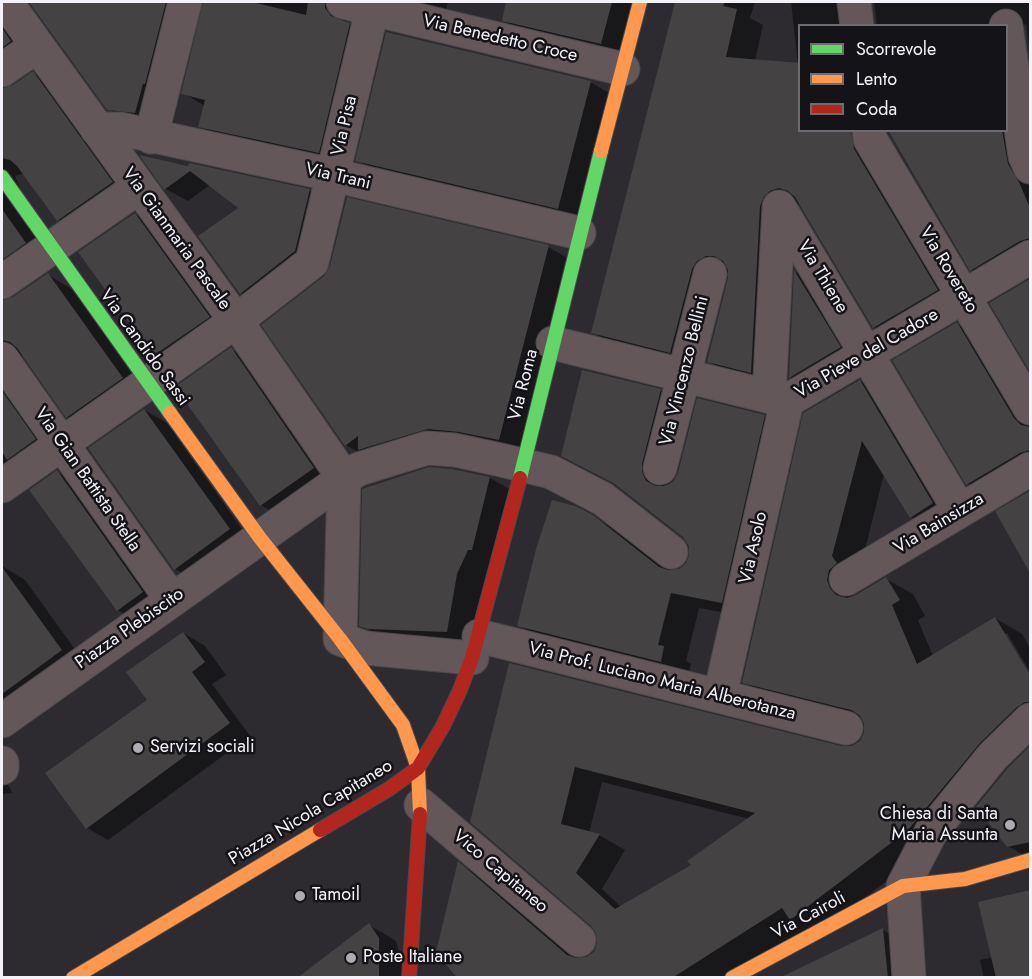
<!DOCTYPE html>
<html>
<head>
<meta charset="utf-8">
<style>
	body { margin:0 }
	#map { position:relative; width:1032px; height:979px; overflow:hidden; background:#2d2b30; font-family:Jost,sans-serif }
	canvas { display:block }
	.frame { position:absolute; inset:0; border:3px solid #f4f2f8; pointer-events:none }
	.legend { position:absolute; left:798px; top:24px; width:210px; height:108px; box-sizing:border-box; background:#141317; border:2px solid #6e6c71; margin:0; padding:8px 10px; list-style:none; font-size:18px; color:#f4f2f8 }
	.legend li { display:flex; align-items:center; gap:12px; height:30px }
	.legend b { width:30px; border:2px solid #6e6c71 }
</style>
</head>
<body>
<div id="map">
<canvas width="1032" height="979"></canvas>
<div class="frame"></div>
<ul class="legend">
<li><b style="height:8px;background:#63d668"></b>Scorrevole</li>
<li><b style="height:8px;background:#ff974d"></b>Lento</li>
<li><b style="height:8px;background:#b3261e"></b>Coda</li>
</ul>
</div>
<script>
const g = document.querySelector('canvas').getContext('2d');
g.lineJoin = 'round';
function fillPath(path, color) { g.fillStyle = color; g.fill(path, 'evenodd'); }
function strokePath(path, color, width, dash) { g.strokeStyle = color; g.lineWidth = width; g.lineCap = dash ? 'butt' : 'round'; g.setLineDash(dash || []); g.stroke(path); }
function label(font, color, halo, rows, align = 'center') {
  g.font = font + ' Jost,sans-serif'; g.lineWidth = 5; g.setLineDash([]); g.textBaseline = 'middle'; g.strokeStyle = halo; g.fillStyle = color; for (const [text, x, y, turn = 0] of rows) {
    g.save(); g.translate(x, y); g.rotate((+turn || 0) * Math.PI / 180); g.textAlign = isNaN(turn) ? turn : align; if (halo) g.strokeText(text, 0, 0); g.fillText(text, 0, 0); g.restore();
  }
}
const shadow = new Path2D(`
	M31,2H193L157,125L131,122L108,109Z
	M205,2H351L346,11V20L349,24L371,37L341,164L222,138L200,126L205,106L183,93Z
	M406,2H448L445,13Z
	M508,2H644L629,59L531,36L503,20Z
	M677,2H755L750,18L763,25L755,61L798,65L791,2H870L862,26H800V130H884L963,305L900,342L874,327L801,204L796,205L778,387L735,376L708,361L730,272L723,275L697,367L619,348L593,332Z
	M874,2H1030V54L1026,24L1020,26L1030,157V265L998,285L971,270L889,130H1006V26H877Z
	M2,5L35,56L10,76L8,89L33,73L58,87L136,197L82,234L58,220L24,173L15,176L49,257L10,288L8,301L48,275L72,289L146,392L92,431L67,417L24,355L16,358L59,454L2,501Z
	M590,82L618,98L586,224L385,176L357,160Z
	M143,157L310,191L332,203L263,306L241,293L240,208L210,185L188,201L166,189Z
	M135,214L157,227L231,330L176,368L154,355L81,252Z
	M548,247L571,260L522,452L369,458L346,445Z
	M796,272L808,279L853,355L803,385L790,377Z
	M1030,280V369L991,303Z
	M957,324L983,339L1030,418V477L994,499L968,484Z
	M231,349L253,362L335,481L283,518L261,505Z
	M860,381L887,397L959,519L938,532L911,517L884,474L853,597L886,579L913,594L925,616L918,620L933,656L995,618L1022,634L1030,648V672L1007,633L1005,635L1030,678V734L934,845L817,934L723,978H459V864L485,879L580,960L585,959L595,953L599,944L598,934L592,925L471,821L511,665L841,748H851L860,743L865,734L864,721L770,697L744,682ZM602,782L749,819L693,866L621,907L602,889L625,850L599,835L589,833Z
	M660,390L688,406L669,485L764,416L792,432L749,617L699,608L686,661L691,664L688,677L546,641L519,625L592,516L621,533L671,572L679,571L687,564L691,555L690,545L684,536L621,487L590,471Z
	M144,410L167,423L251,542L197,582L175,569L90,449Z
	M452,470L490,478L518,494L475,647L389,641L361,625Z
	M57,472L79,484L164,605L140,623L118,610L31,490Z
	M1030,492V570L998,512Z
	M2,566L25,580L87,666L2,728Z
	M183,633L205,646L226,675L212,684L250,736L108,840L87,828Z
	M1030,748V859L1008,846V770Z
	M2,776L10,788L12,793L2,794Z
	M1030,891V978H984L980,960L993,957L980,904Z
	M369,925L396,941L406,978H300Z
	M883,930L909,945L912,978H782Z`);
const building = new Path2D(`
	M29,2H166L145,84H143L135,113L107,110Z
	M203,2H252L306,15L308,2H325V8L331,16L350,23L319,153L198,127L205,100L181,94Z
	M506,2H612L601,44L502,21Z
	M675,2H725L723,6L737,9L726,57L800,63V130H851L854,149L938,290L873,328L795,197L788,191L779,188L770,191L764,197L760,206L751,373L707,362L728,278V270L723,261L714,256H706L697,261L692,269L670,353L591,333Z
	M2,28L11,41L2,48Z
	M386,32L591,81L558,209L355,161Z
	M33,71L113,182L57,221L17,166L10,160L2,158V88L13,85Z
	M888,130H1002L1008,164L1019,182L1030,208V238L1020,241L970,271Z
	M139,155L188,166L189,163L310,189L295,251L240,294L198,236L238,208L190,171L164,190Z
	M347,197L549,245L499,440L459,432L428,429L358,450V436L345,446L261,325L324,276L330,266Z
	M2,209L26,243L2,260Z
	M135,213L210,317L153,356L78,252Z
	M794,270L841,347L789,378Z
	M48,273L123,378L66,418L17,348L10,342L2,340V300L13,297Z
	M1030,279V372L989,303Z
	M957,322L1014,418L1021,425L1030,427V450L1020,453L966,485L892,360Z
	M231,347L314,468L260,506L175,387Z
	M582,370L661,389L642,464V472L646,481L656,486H664L673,482L678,473L697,398L765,415L722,603L671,593L658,645L664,646L661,662L517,626L536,549L552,500L575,506L593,515L659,567L668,570L679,569L686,563L689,555V546L683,537L615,484L561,456Z
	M860,380L933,503L910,518L862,441L832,556L837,563L829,570L827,580L830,588L836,595L847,598L856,595L886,577L900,600L892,605L917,664L995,617L1030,675V702H1025L1017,707L980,743L908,830L790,920L782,908L672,978H457L436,952L458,861L567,955L576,958L586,957L594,952L597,943L596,933L591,926L470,822L509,663L841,746H852L860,741L864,733V723L859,715L851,710L742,683L803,413ZM575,767L755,813L687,861L691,865L615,909L576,873L600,834L561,824Z
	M2,391L36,439L7,460L2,452Z
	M144,409L230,529L174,570L88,448Z
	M429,467L452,469L490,477L472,550H468L457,574L447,632L368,629L359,626L362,489Z
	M57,470L143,592L117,611L29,490Z
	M1030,491V573L995,511Z
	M2,567L62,650L2,694Z
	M183,632L205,662L192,672L230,723L86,829L45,773L147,700L126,672Z
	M1030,746V842L1007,847L976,807L1007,769Z
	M1030,890V978H996L978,902Z
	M369,923L379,938V978H297Z
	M883,928L888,978H779Z`);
const street = new Path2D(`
	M6,2L236,321L344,478
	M343,2L623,69
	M854,2L857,26
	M1006,26L1025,156L1030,167
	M2,70L37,46
	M97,129H121L333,175L579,233
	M869,130L870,139L1030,408
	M151,137L185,2
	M2,282L139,187
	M553,343L787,401L1030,257
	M2,359L172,600
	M769,396L779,207L960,511
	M660,468L710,274
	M344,478L340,639L365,648L472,658
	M2,486L236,321L312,262L374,2
	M846,579L1030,469
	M479,636L846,728
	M720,695L787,401
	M2,721L344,478L359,469L427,448L455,450L501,460L551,472L603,499L671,552
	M2,763V768
	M421,805L579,940
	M909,978L903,886L931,832L993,756L1030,720`);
const fast = new Path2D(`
	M2,177L170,413
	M520,478L601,151`);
const slow = new Path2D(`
	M601,151L640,2
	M170,413L260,538L340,639L403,725L418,768L420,814
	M73,978L320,830
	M732,978L903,886L965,879L1030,860`);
const jam = new Path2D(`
	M320,830L389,789L418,768L443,726L460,690L472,658L520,478
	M409,978L420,814`);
const markers = [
	[138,748,6,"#aeacb2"],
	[1010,825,6,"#aeacb2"],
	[300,896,6,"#aeacb2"],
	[351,958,6,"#aeacb2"]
];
const streetNames = [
	["Via Benedetto Croce",500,39,13],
	["Via Pisa",345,126,-77],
	["Via Trani",338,177,13],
	["Via Gianmaria Pascale",176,239,54],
	["Via Rovereto",948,270,59],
	["Via Thiene",822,277,59],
	["Via Candido Sassi",144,348,54],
	["Via Pieve del Cadore",867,354,-30],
	["Via Vincenzo Bellini",685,371,-76],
	["Via Roma",524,385,-76],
	["Via Gian Battista Stella",87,480,55],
	["Via Bainsizza",939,524,-31],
	["Via Asolo",754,548,-77],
	["Piazza Plebiscito",130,629,-35],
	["Via Prof. Luciano Maria Alberotanza",662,682,14],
	["Piazza Nicola Capitaneo",311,813,-31],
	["Vico Capitaneo",500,872,40],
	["Via Cairoli",809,916,-28]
];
const poiNames = [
	["Servizi sociali",150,748],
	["Chiesa di Santa",998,815,"right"],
	["Maria Assunta",998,836,"right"],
	["Tamoil",312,896],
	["Poste Italiane",363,958]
];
fillPath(shadow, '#0007');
fillPath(building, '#444243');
strokePath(street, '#49484b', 35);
strokePath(fast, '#49484b', 16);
strokePath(slow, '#49484b', 16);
strokePath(jam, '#49484b', 16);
strokePath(street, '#635759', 33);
strokePath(fast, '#63d668', 14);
strokePath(slow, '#ff974d', 14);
strokePath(jam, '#b3261e', 14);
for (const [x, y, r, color] of markers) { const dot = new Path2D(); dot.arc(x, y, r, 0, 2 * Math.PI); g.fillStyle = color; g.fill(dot); strokePath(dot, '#141317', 2); }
label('18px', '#f4f2f8', '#141317', streetNames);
label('18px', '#f4f2f8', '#141317', poiNames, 'left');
</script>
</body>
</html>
